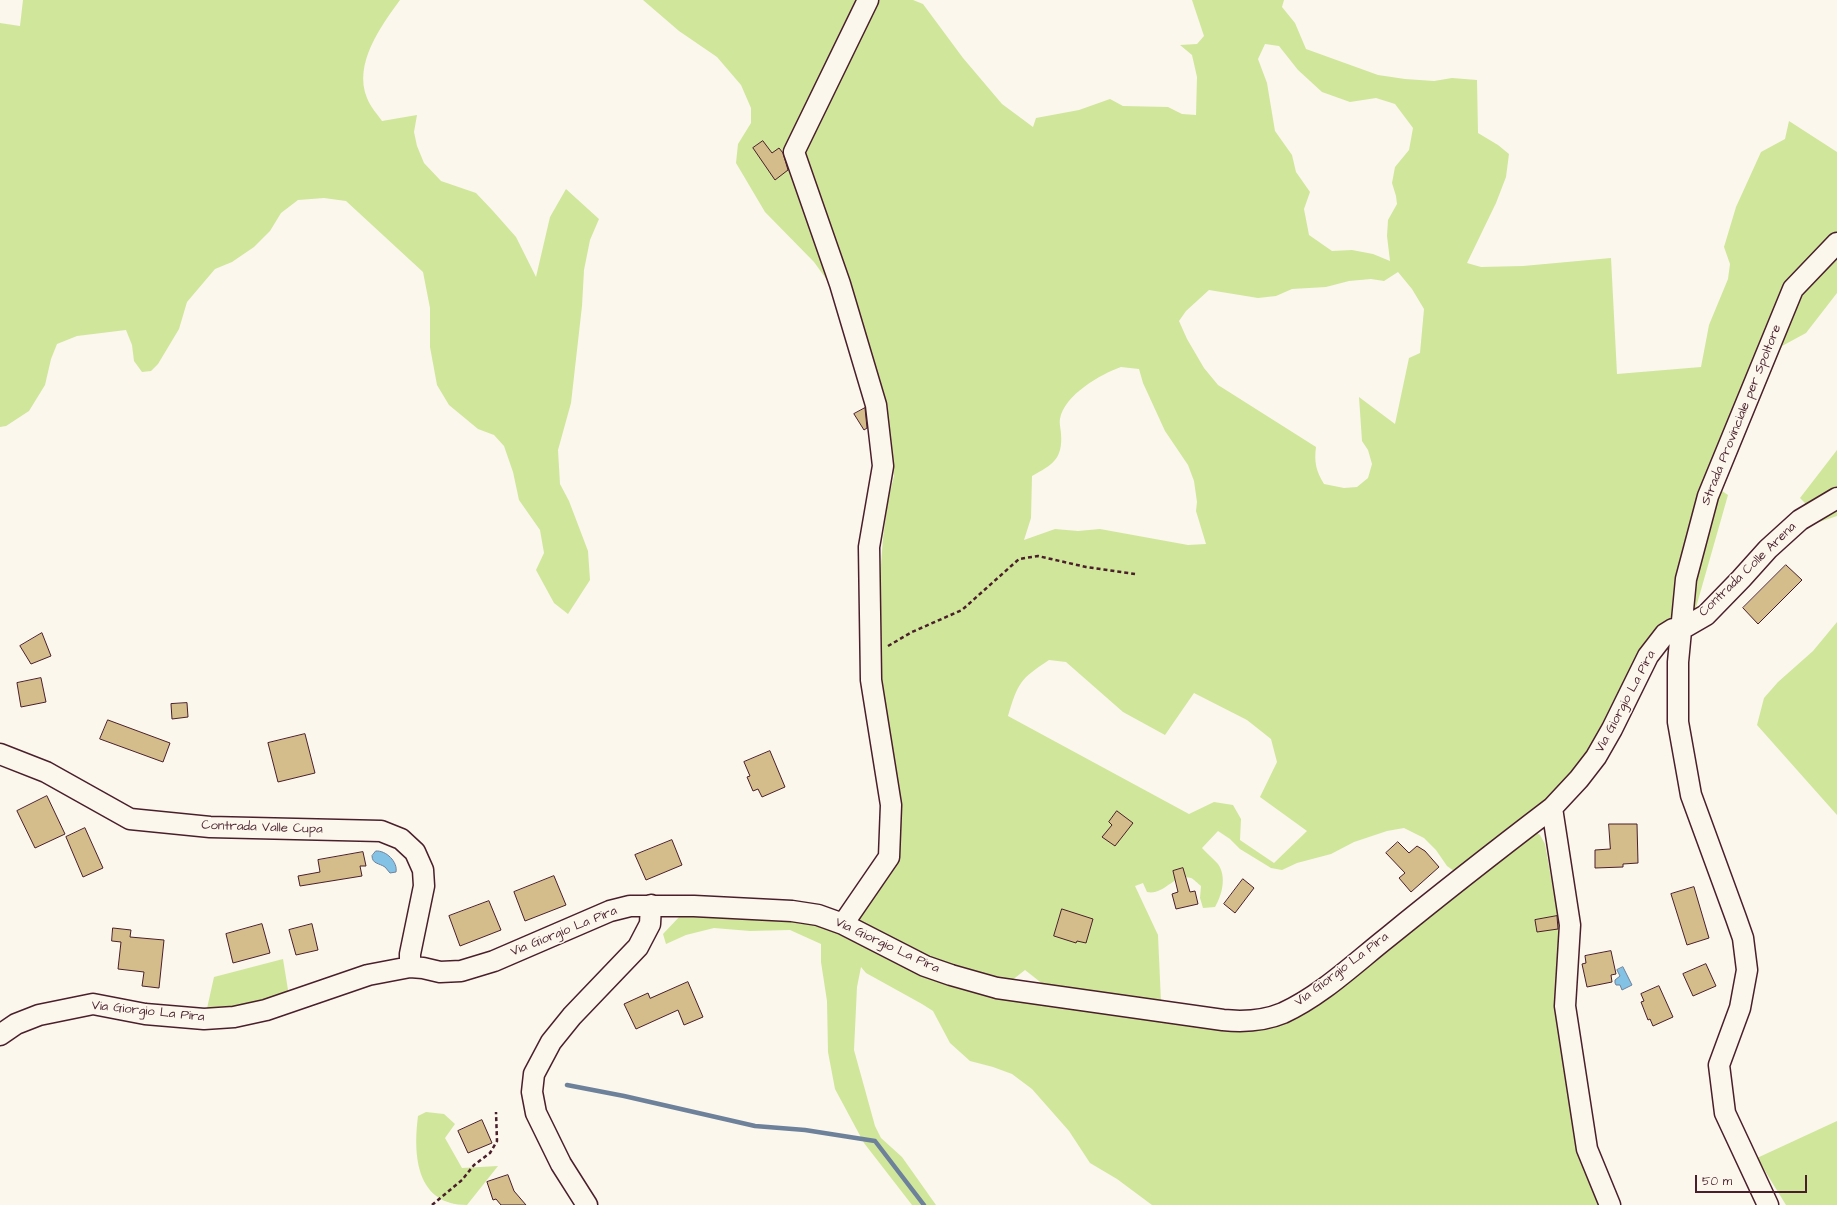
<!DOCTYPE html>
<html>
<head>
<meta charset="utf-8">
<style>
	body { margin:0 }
	#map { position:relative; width:1837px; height:1205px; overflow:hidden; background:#fbf7ec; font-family:"Architects Daughter",sans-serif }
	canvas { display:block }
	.scale { position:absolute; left:1695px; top:1175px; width:112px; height:18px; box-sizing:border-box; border:2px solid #4a1f2b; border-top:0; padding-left:5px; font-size:12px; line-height:14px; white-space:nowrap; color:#4a1f2b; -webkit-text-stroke:3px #fbf7ec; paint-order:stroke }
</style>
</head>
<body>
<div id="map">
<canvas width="1837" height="1205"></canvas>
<div class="scale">50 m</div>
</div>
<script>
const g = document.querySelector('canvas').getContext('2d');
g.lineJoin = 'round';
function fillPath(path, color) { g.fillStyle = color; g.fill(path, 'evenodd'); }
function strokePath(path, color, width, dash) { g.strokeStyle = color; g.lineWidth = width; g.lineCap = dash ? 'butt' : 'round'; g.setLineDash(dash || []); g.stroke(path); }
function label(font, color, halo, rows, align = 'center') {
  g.font = font + ' "Architects Daughter",sans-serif'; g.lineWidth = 3; g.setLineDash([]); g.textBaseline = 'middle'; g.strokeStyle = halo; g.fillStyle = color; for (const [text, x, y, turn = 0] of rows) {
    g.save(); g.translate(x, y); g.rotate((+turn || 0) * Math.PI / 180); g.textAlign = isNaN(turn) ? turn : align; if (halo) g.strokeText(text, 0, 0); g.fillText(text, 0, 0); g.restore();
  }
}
const green = new Path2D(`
	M23,0H400C381,26 353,64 367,98C370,106 377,114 382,121L417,115L414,132L417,146L424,163L441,181L476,193L493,211L516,237L536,277L550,217L566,189L599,219L590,240L584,270L582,306L571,403L558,450L560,484L569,501L588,551L590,580L568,614L554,603L536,570L544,553L540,530L519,500L513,472L504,446L494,435L478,429L449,405L437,385L430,347V308L423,272L346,201L324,198L298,200L281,213L270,231L254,247L232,262L215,269L187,302L179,329L158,364L151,371L142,372L134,361L132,345L126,330L77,336L57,344L51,359L45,385L29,411L6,426L0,427V23L20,26Z
	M643,0H913L923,4L963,58L1002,104L1033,127L1036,118L1079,110L1110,99L1123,106L1168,107L1182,114L1196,115L1197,77L1192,55L1180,45L1197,44L1204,36L1192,0H1284L1282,7L1295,23L1306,49L1378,75L1405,79L1434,81L1452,78L1477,80L1478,133L1498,145L1509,154L1506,177L1496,203L1467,263L1481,267L1523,266L1611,258L1617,374L1701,367L1709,325L1728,279L1730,264L1724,247L1736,207L1761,152L1785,139L1789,121L1837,152V293L1806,333L1782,346L1722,491L1728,495L1695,611L1667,624L1646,640L1636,669L1592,753L1561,789L1458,874L1447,866L1436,850L1424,838L1404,828L1387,831L1354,842L1331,854L1297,863L1282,870L1271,868L1240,849L1230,839L1218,831L1202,848C1207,853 1213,859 1218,864C1227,877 1222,895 1215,907L1203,908L1200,898L1201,886C1198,884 1194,879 1191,878C1174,873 1164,896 1147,892L1143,883L1135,886L1158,935L1161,1002L1053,992L1025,970L1006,985L963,975L852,922L892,862L875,645L883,538L888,500L894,476L881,389L837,297L827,280L814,262L765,212L736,163L738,144L751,123V108L741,85L717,57L679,31ZM1265,44L1279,46L1298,70L1322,92L1350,102L1376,98L1395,104L1413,128L1409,150L1395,167L1392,183L1396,196L1397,204L1388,220L1387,236L1390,261L1373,254L1352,250L1332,251L1309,235L1304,209L1310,192L1296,172L1292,155L1275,131L1267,83L1258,59ZM1398,272L1412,289L1424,309L1420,353L1409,358L1395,424L1359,397L1362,441L1368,450L1372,464L1368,478L1357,487L1344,488L1324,484C1316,471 1314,462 1316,447L1218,385L1204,368L1187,339L1179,321L1186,311L1209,290L1258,298L1276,296L1292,289L1326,287L1349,281L1371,279L1384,281ZM1121,367L1139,369L1143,383L1165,431L1188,465L1194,481L1197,502L1196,511L1206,544L1188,545L1100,529L1078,531L1055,529L1024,540L1031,518L1032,476C1052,465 1063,459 1061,434C1061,430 1059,423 1060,419C1064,395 1101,374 1121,367ZM1049,660L1066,662L1123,712L1165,735L1194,693L1247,720L1271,739L1277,762L1260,797L1307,831L1274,863L1240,840L1241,819L1233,805L1214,802L1189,814L1008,716C1018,683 1020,679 1049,660Z
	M1837,450V516L1819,522L1800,531L1810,508L1800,498Z
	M1837,622V815L1757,725L1764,698L1778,682L1813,651Z
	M1535,832L1540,835L1545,844L1560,928L1557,1025L1584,1149L1605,1205H1152L1117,1179L1090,1163L1069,1131L1032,1089L1012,1074L993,1067L970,1061L950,1043L933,1011L922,1004L866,973L861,967L857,987L854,1050L875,1126L881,1138L902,1157L936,1205H912L864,1143L835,1089L828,1052L827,1001L821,962V944L790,930L750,931L714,928L686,935L666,944L663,934L681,915L798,920L848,935L920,976L982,994L1218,1028L1342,984Z
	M283,959L289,996L206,1013L214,977Z
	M426,1112L444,1114L455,1124L445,1138L462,1168L498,1166L467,1205C416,1205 413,1155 418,1116Z
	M1837,1121V1205H1786L1757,1158Z`);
const water = new Path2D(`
	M376,851C386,850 398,862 396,872L390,873L385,867C379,863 372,864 372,856Z
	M1623,967L1632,985L1622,990L1620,985H1616L1615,983V980L1620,976L1617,970Z`);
const stream = new Path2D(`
	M567,1085L624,1096L755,1126L805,1130L875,1141L924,1205`);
const building = new Path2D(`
	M763,141L772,153L779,148L783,153L788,170L775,180L753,148Z
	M865,408L867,428L864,430L854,414Z
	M1786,565L1802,580L1758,624L1743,608Z
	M42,633L51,656L31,664L20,646Z
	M41,678L46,702L21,707L17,683Z
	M187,703L188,717L172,719L171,704Z
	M108,720L170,743L163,762L100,739Z
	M305,734L315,773L278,782L268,743Z
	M770,751L785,787L762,797L758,789L753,791L747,777L750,776L744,762Z
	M47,796L65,834L35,848L17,811Z
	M1117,811L1133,823L1115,846L1102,837L1112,825L1109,822Z
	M1609,824H1637L1638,863L1623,864V867L1595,868V850L1610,849Z
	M85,828L103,868L83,877L66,837Z
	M672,840L682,865L646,880L635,855Z
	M1398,842L1409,853L1417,846L1425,851L1439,867L1411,892L1399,878L1405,873L1386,853Z
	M363,852L366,866H360L362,876L300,886L298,876L320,872L318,860Z
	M1183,868L1190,892L1195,891L1198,904L1176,909L1172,894L1178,892L1173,871Z
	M554,876L566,905L525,921L514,892Z
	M1243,879L1254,888L1235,913L1224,904Z
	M1694,887L1709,938L1687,945L1671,894Z
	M489,901L501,930L460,946L449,916Z
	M1062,909L1093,919L1086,943L1077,941L1076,943L1054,936Z
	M1557,916L1558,929L1537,932L1535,920Z
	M262,924L270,953L233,963L226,934Z
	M312,924L318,950L296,955L289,930Z
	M113,928L131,930L130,937L164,940L159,988L142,986L144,972L118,969L121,942L112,941Z
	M1611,951L1616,974L1611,975L1612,982L1587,987L1582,964L1586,963L1585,956Z
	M1706,964L1716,986L1693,996L1683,974Z
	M688,982L703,1017L684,1025L678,1010L636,1029L624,1004L648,993L650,998Z
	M1659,986L1673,1017L1653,1026L1650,1019L1648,1020L1641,1002L1644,1001L1641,994Z
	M482,1120L492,1143L468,1153L458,1131Z
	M508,1175L514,1191L526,1205H501L496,1199L493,1200L487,1182Z`);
const path = new Path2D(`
	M888,646L912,632L962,610L1019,559L1038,556L1086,567L1135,574
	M432,1205L462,1180L474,1165L490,1153L497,1141L496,1112`);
const minor = new Path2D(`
	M0,754L46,772L130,819L210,827L381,831L401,839L415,852L423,870L424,886L410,954V967
	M1552,808L1570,925L1565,1006L1587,1149L1610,1205
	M843,924L889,857L891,805L871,680L869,547L883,466L876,405L840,284L794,152L868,0
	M0,1035L16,1024L39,1015L93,1004L145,1014L204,1019L234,1017L266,1010L368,975L410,967L423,968L440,972L461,971L494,961L610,911L630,906H694L792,911L818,915L843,924L925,966L951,975L997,988L1223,1020C1243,1022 1264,1021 1283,1013C1322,995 1355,963 1388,937C1442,893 1497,850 1552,808L1579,779L1596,757L1612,729L1648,656L1665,634L1673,629L1680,630L1706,615L1741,579L1768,549L1800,520L1837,498
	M587,1205L561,1164L536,1113L532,1092L534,1074L551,1042L572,1016L638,947L650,924L651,905
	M1768,1205L1725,1113L1719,1065L1740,1008L1747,970L1743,938L1736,918L1691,795L1678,722V662L1686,579L1708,496L1793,289L1837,243`);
const streetNames = [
	["Strada Provinciale per Spoltore",1742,415,-68],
	["Contrada Colle Arena",1748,570,-44],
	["Via Giorgio La Pira",1626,702,-62],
	["Contrada Valle Cupa",262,828,2],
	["Via Giorgio La Pira",564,932,-22],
	["Via Giorgio La Pira",887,946,25],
	["Via Giorgio La Pira",1342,970,-37],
	["Via Giorgio La Pira",148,1012,6]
];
fillPath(green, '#d0e69b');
fillPath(water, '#84c2e5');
strokePath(water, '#6d819b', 1);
strokePath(stream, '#6d819b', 4.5);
fillPath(building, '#d4bc8b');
strokePath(building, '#4a1f2b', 1);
strokePath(minor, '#4a1f2b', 23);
strokePath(path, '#4a1f2b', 2.5, [4, 3]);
strokePath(minor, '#fbf7ec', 20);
label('13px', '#4a1f2b', '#fbf7ec', streetNames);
</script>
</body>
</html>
